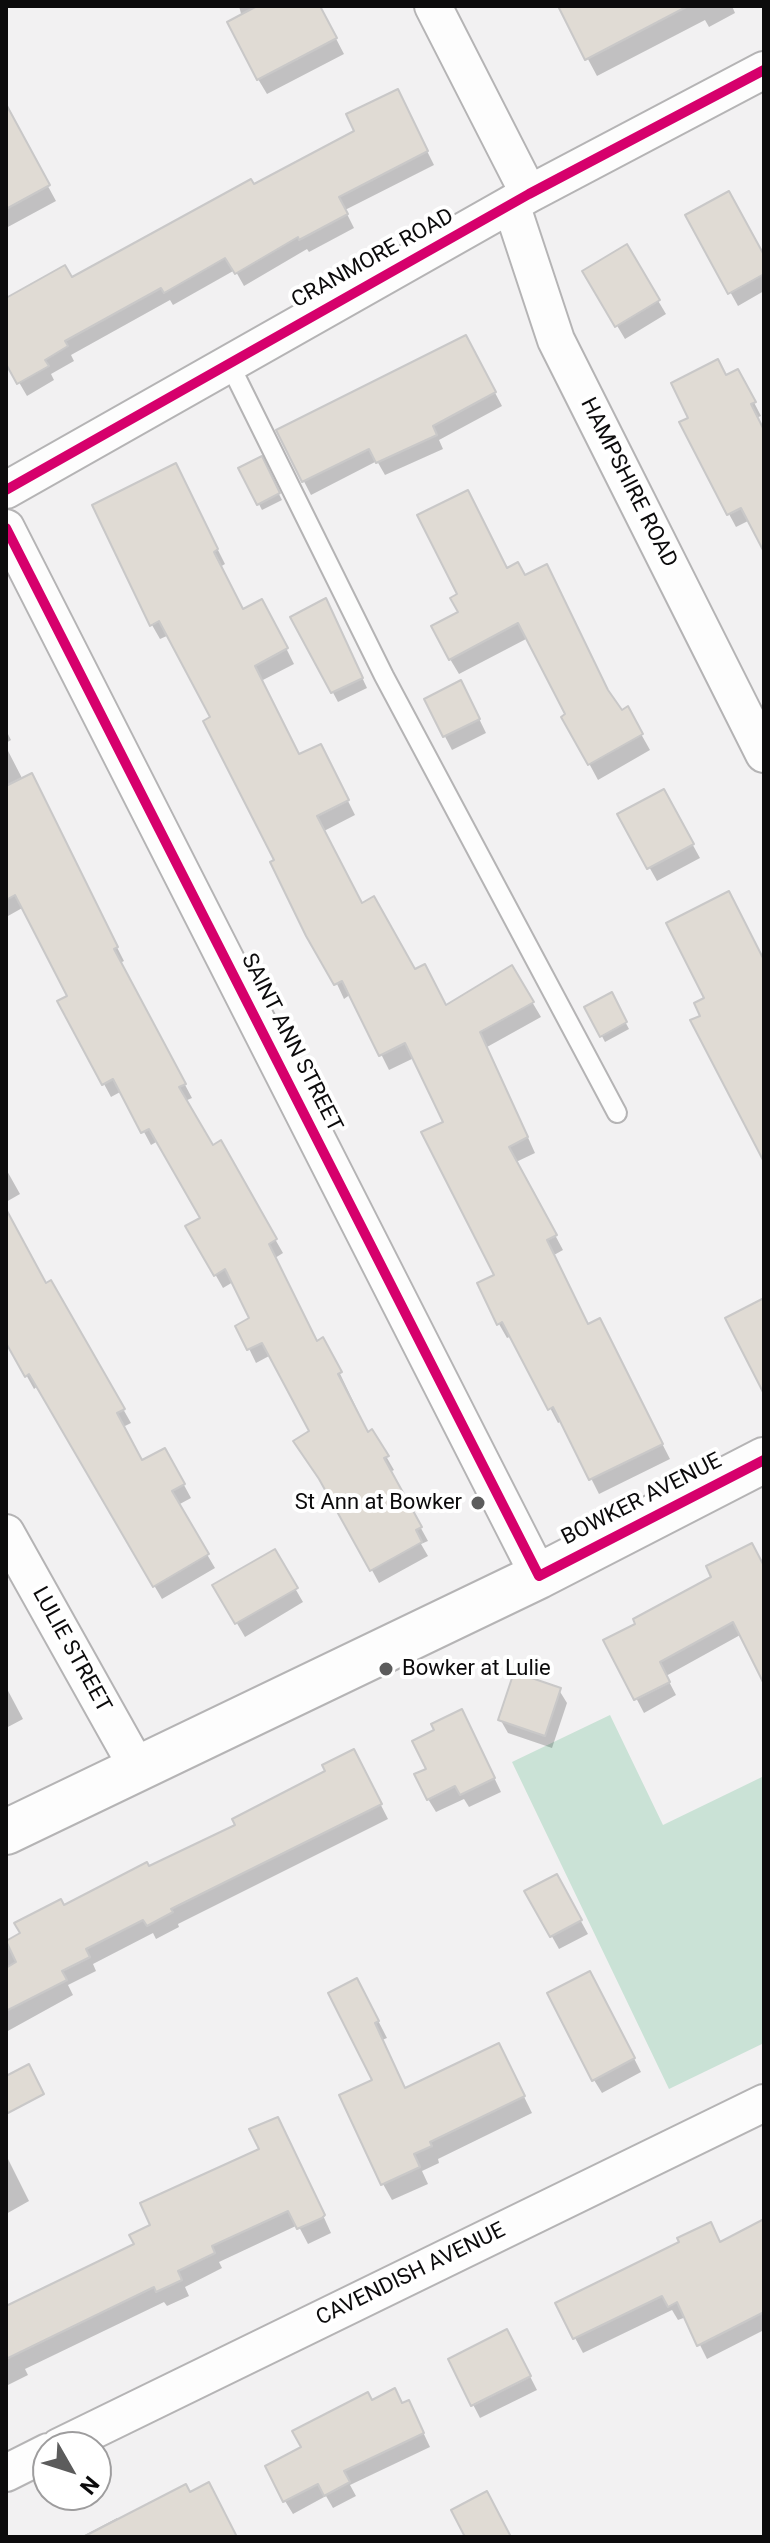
<!DOCTYPE html>
<html>
<head>
<meta charset="utf-8">
<style>
	body { margin:0 }
	#map { position:relative; width:770px; height:2543px; overflow:hidden; background:#f2f1f2; font-family:Roboto,sans-serif }
	canvas { display:block }
	.frame { position:absolute; inset:0; border:8px solid #0c0b0c; pointer-events:none }
	.north { position:absolute; left:32px; top:2431px; width:80px; height:80px; box-sizing:border-box; background:#fff; border:2px solid #9e9d9e; border-radius:50%; rotate:129deg; font-size:22px; font-weight:700; line-height:32px; text-align:center; color:#0c0b0c }
	.north::after { content:''; display:block; margin:auto; width:28px; height:36px; background:#5c5c5c; clip-path:polygon(50% 0,100% 100%,50% 72%,0 100%) }
</style>
</head>
<body>
<div id="map">
<canvas width="770" height="2543"></canvas>
<div class="frame"></div>
<div class="north">N</div>
</div>
<script>
const g = document.querySelector('canvas').getContext('2d');
g.lineJoin = 'round';
function fillPath(path, color) { g.fillStyle = color; g.fill(path, 'evenodd'); }
function strokePath(path, color, width, dash) { g.strokeStyle = color; g.lineWidth = width; g.lineCap = dash ? 'butt' : 'round'; g.setLineDash(dash || []); g.stroke(path); }
function label(font, color, halo, rows, align = 'center') {
  g.font = font + ' Roboto,sans-serif'; g.lineWidth = 8; g.setLineDash([]); g.textBaseline = 'middle'; g.strokeStyle = halo; g.fillStyle = color; for (const [text, x, y, turn = 0] of rows) {
    g.save(); g.translate(x, y); g.rotate((+turn || 0) * Math.PI / 180); g.textAlign = isNaN(turn) ? turn : align; if (halo) g.strokeText(text, 0, 0); g.fillText(text, 0, 0); g.restore();
  }
}
const green = new Path2D(`
	M610,1715L663,1825L762,1777L764,1781V2043L669,2089L512,1762Z`);
const shadow = new Path2D(`
	M239,6H319L344,54L267,94L258,79Z
	M590,6H732L735,13L709,27L705,20L597,76L566,18Z
	M404,105L434,165L345,210L354,228L309,252L307,249L244,286L235,270L173,305L170,300L71,355L74,361L51,374L54,380L27,396L6,360V301L72,280Z
	M6,109L56,201L6,228Z
	M688,216L764,258V291L738,306Z
	M626,247L666,314L625,339L585,272Z
	M473,351L502,406L439,440L443,449L385,475L377,461L311,495L278,431Z
	M726,378L745,385L761,416L756,418L764,433V548L750,520L736,527L729,514L691,418Z
	M261,459L282,500L262,510L241,469Z
	M183,480L225,564L220,567L243,612L270,616L294,664L261,681L299,757L328,761L355,815L324,831L362,906L446,1007L512,968L541,1017L487,1047L535,1153L516,1162L563,1250L554,1255L589,1326L607,1336L670,1459L599,1494L562,1421L558,1423L512,1336L507,1338L499,1324L497,1276L446,1122L414,1058L389,1070L351,994L344,999L213,718L169,635L160,639L152,625Z
	M507,570L525,578L621,713L627,709L650,750L598,780L564,717L568,715L528,638L459,674L450,659L461,613Z
	M331,611L367,688L338,702L293,618Z
	M468,696L486,733L452,750L426,700Z
	M6,730L11,740L6,743Z
	M6,747L23,780L48,812L124,961L120,963L192,1098L185,1101L212,1147L220,1143L283,1253L275,1258L317,1343L330,1353L369,1434L372,1432L394,1470L390,1472L428,1541L421,1544L428,1556L379,1583L328,1490L312,1431L271,1355L256,1363L238,1326L252,1319L233,1282L223,1288L188,1227L202,1219L158,1141L151,1145L122,1091L111,1097L104,1084L60,1002L69,997L24,907L8,916L6,913Z
	M663,791L700,858L657,881L620,815Z
	M611,995L629,1029L605,1042L587,1008Z
	M6,1169L20,1194L6,1202Z
	M6,1212L45,1285L51,1282L131,1423L123,1427L142,1463L165,1450L191,1498L178,1505L215,1568L162,1599L38,1386L34,1389L6,1339Z
	M274,1552L303,1602L245,1637L215,1586Z
	M764,1568V1655L742,1634L666,1676L676,1695L644,1713L606,1641Z
	M6,1687L23,1719L6,1728Z
	M559,1690L567,1703L552,1748L508,1733L500,1719Z
	M469,1725L501,1792L469,1807L464,1799L436,1812L428,1799V1770Z
	M361,1766L388,1819L178,1924L179,1927L156,1939L153,1933L93,1964L96,1971L68,1985L73,1995L6,2032V1943L63,1908Z
	M556,1876L588,1934L559,1949L527,1892Z
	M597,1986L641,2072L602,2093L594,2080Z
	M366,1997L387,2038L382,2040L406,2090L507,2062L532,2113L438,2159L439,2163L422,2171L428,2184L392,2200L383,2184Z
	M286,2134L331,2233L308,2244L298,2225L219,2262L222,2268L185,2287L189,2296L167,2306L164,2302L25,2369L28,2375L6,2386V2309L136,2245L153,2226Z
	M6,2155L29,2201L6,2214Z
	M764,2221V2330L707,2359L686,2317L678,2320L672,2310L583,2353L557,2304L721,2244Z
	M514,2345L537,2390L480,2418L450,2360Z
	M372,2402L403,2405L415,2415L430,2447L350,2485L356,2496L333,2508L326,2496L293,2514L285,2501L304,2448Z
	M190,2494L236,2537H81L117,2518L119,2521Z`);
const building = new Path2D(`
	M257,6H320L337,38L257,80L227,22Z
	M558,6H688L585,60Z
	M398,89L428,151L339,197L348,214L299,240L298,237L235,274L225,258L164,293L161,288L65,341L68,346L45,360L49,366L17,384L6,364V298L65,265L72,277L251,179L254,184L354,131L346,114Z
	M6,104L50,185L6,209Z
	M729,191L764,255V274L728,294L685,215Z
	M627,244L660,300L615,327L582,271Z
	M466,335L496,392L433,426L437,435L376,463L369,449L302,482L276,430Z
	M718,359L726,375L738,369L756,402L751,404L764,430V552L741,508L727,515L679,422L688,418L671,383Z
	M262,456L280,493L257,505L238,468Z
	M176,463L218,549L214,552L243,609L262,599L288,648L255,666L299,754L321,744L349,800L317,816L362,903L374,896L415,969L425,964L446,1005L512,965L534,1002L480,1032L528,1137L509,1147L557,1235L547,1240L588,1324L600,1318L663,1444L589,1480L553,1407L548,1410L502,1322L497,1325L477,1283L494,1275L421,1132L443,1122L405,1043L379,1056L342,981L334,985L306,936L270,862L274,860L203,721L210,717L159,621L150,626L92,505Z
	M468,490L507,568L518,562L525,575L547,564L608,690L622,710L628,706L643,734L588,765L561,717L565,714L518,623L449,660L431,626L458,612L450,598L457,594L417,515Z
	M326,598L363,678L331,693L290,617Z
	M461,680L480,719L443,737L424,699Z
	M32,773L118,947L114,949L186,1084L179,1087L213,1145L221,1140L277,1239L269,1244L317,1341L323,1337L342,1372L338,1374L368,1432L372,1429L389,1456L384,1458L422,1527L416,1530L422,1542L370,1571L319,1479L293,1441L309,1431L262,1343L247,1350L235,1326L249,1318L225,1269L214,1276L185,1226L200,1218L149,1129L141,1133L113,1079L102,1085L57,1001L67,996L15,895L6,900V786Z
	M664,789L694,844L647,869L617,814Z
	M729,891L764,960V1162L690,1020L700,1016L694,1003L704,998L666,923Z
	M612,992L627,1022L600,1037L584,1007Z
	M6,1209L46,1283L51,1280L125,1409L117,1413L142,1460L165,1448L185,1484L172,1491L209,1554L153,1587L29,1374L25,1377L6,1343Z
	M764,1298V1394L725,1318Z
	M752,1543L764,1566V1684L733,1622L660,1662L670,1682L634,1700L603,1640L635,1624L633,1619L711,1577L706,1566Z
	M275,1549L298,1588L235,1624L212,1585Z
	M514,1672L561,1688L545,1736L498,1720Z
	M462,1709L495,1778L460,1795L455,1786L427,1800L414,1774L426,1769L412,1741L434,1730L431,1724Z
	M354,1749L382,1804L171,1909L173,1912L147,1926L143,1920L86,1949L90,1957L62,1971L67,1980L6,2011V1968L16,1962L6,1941L20,1933L14,1923L61,1899L64,1905L147,1862L149,1866L235,1825L232,1819L325,1771L322,1765Z
	M557,1874L582,1920L550,1937L524,1891Z
	M590,1971L635,2058L592,2081L547,1993Z
	M357,1978L379,2021L375,2023L405,2088L499,2043L525,2096L430,2142L432,2146L414,2154L420,2167L381,2185L339,2095L372,2080L328,1993Z
	M29,2064L44,2094L6,2114V2076Z
	M278,2117L325,2215L322,2218L297,2229L288,2211L212,2246L215,2253L178,2271L182,2280L156,2292L154,2287L6,2359V2306L134,2244L129,2235L150,2225L140,2203L259,2149L249,2129Z
	M764,2219V2312L697,2346L677,2302L668,2307L662,2296L573,2339L555,2303L679,2242L677,2238L711,2222L720,2242Z
	M507,2329L531,2376L471,2406L448,2359Z
	M395,2388L402,2403L409,2400L424,2433L344,2471L350,2482L324,2496L318,2484L283,2502L265,2466L301,2447L292,2431L368,2392L372,2400Z
	M209,2482L237,2537H83L186,2484L190,2492Z
	M487,2491L511,2537H465L451,2510Z`);
const lane = new Path2D(`
	M229,363L384,676L617,1113`);
const street = new Path2D(`
	M433,6L529,194
	M511,204L556,340L764,754
	M6,490L529,194L764,70
	M6,528L539,1576
	M6,1533L137,1767
	M59,2447L764,2103
	M6,2473L48,2452`);
const secondary = new Path2D(`
	M6,1832L539,1576L764,1460`);
const cycleway = new Path2D(`
	M6,490L529,194L764,70
	M6,528L539,1576L764,1460`);
const markers = [
	[478,1503,8,"#5c5c5c"],
	[386,1669,8,"#5c5c5c"]
];
const streetNames = [
	["CRANMORE ROAD",373,259,-29],
	["HAMPSHIRE ROAD",628,483,63],
	["SAINT ANN STREET",291,1043,63],
	["BOWKER AVENUE",642,1500,-27],
	["LULIE STREET",71,1650,61],
	["CAVENDISH AVENUE",411,2275,-26]
];
const poiNames = [
	["St Ann at Bowker",462,1503],
	["Bowker at Lulie",402,1669,"left"]
];
fillPath(green, '#cae2d6');
fillPath(shadow, '#0003');
fillPath(building, '#e0dbd4');
strokePath(building, '#c9c8c8', 2);
strokePath(lane, '#b5b4b5', 22);
strokePath(street, '#b5b4b5', 40);
strokePath(secondary, '#b5b4b5', 48);
strokePath(lane, '#fdfdfd', 18);
strokePath(street, '#fdfdfd', 36);
strokePath(secondary, '#fdfdfd', 44);
strokePath(cycleway, '#d6006c', 10);
for (const [x, y, r, color] of markers) { const dot = new Path2D(); dot.arc(x, y, r, 0, 2 * Math.PI); g.fillStyle = color; g.fill(dot); strokePath(dot, '#fff', 3); }
label('22px', '#0c0b0c', '#fff', streetNames);
label('22px', '#0c0b0c', '#fff', poiNames, 'right');
</script>
</body>
</html>
